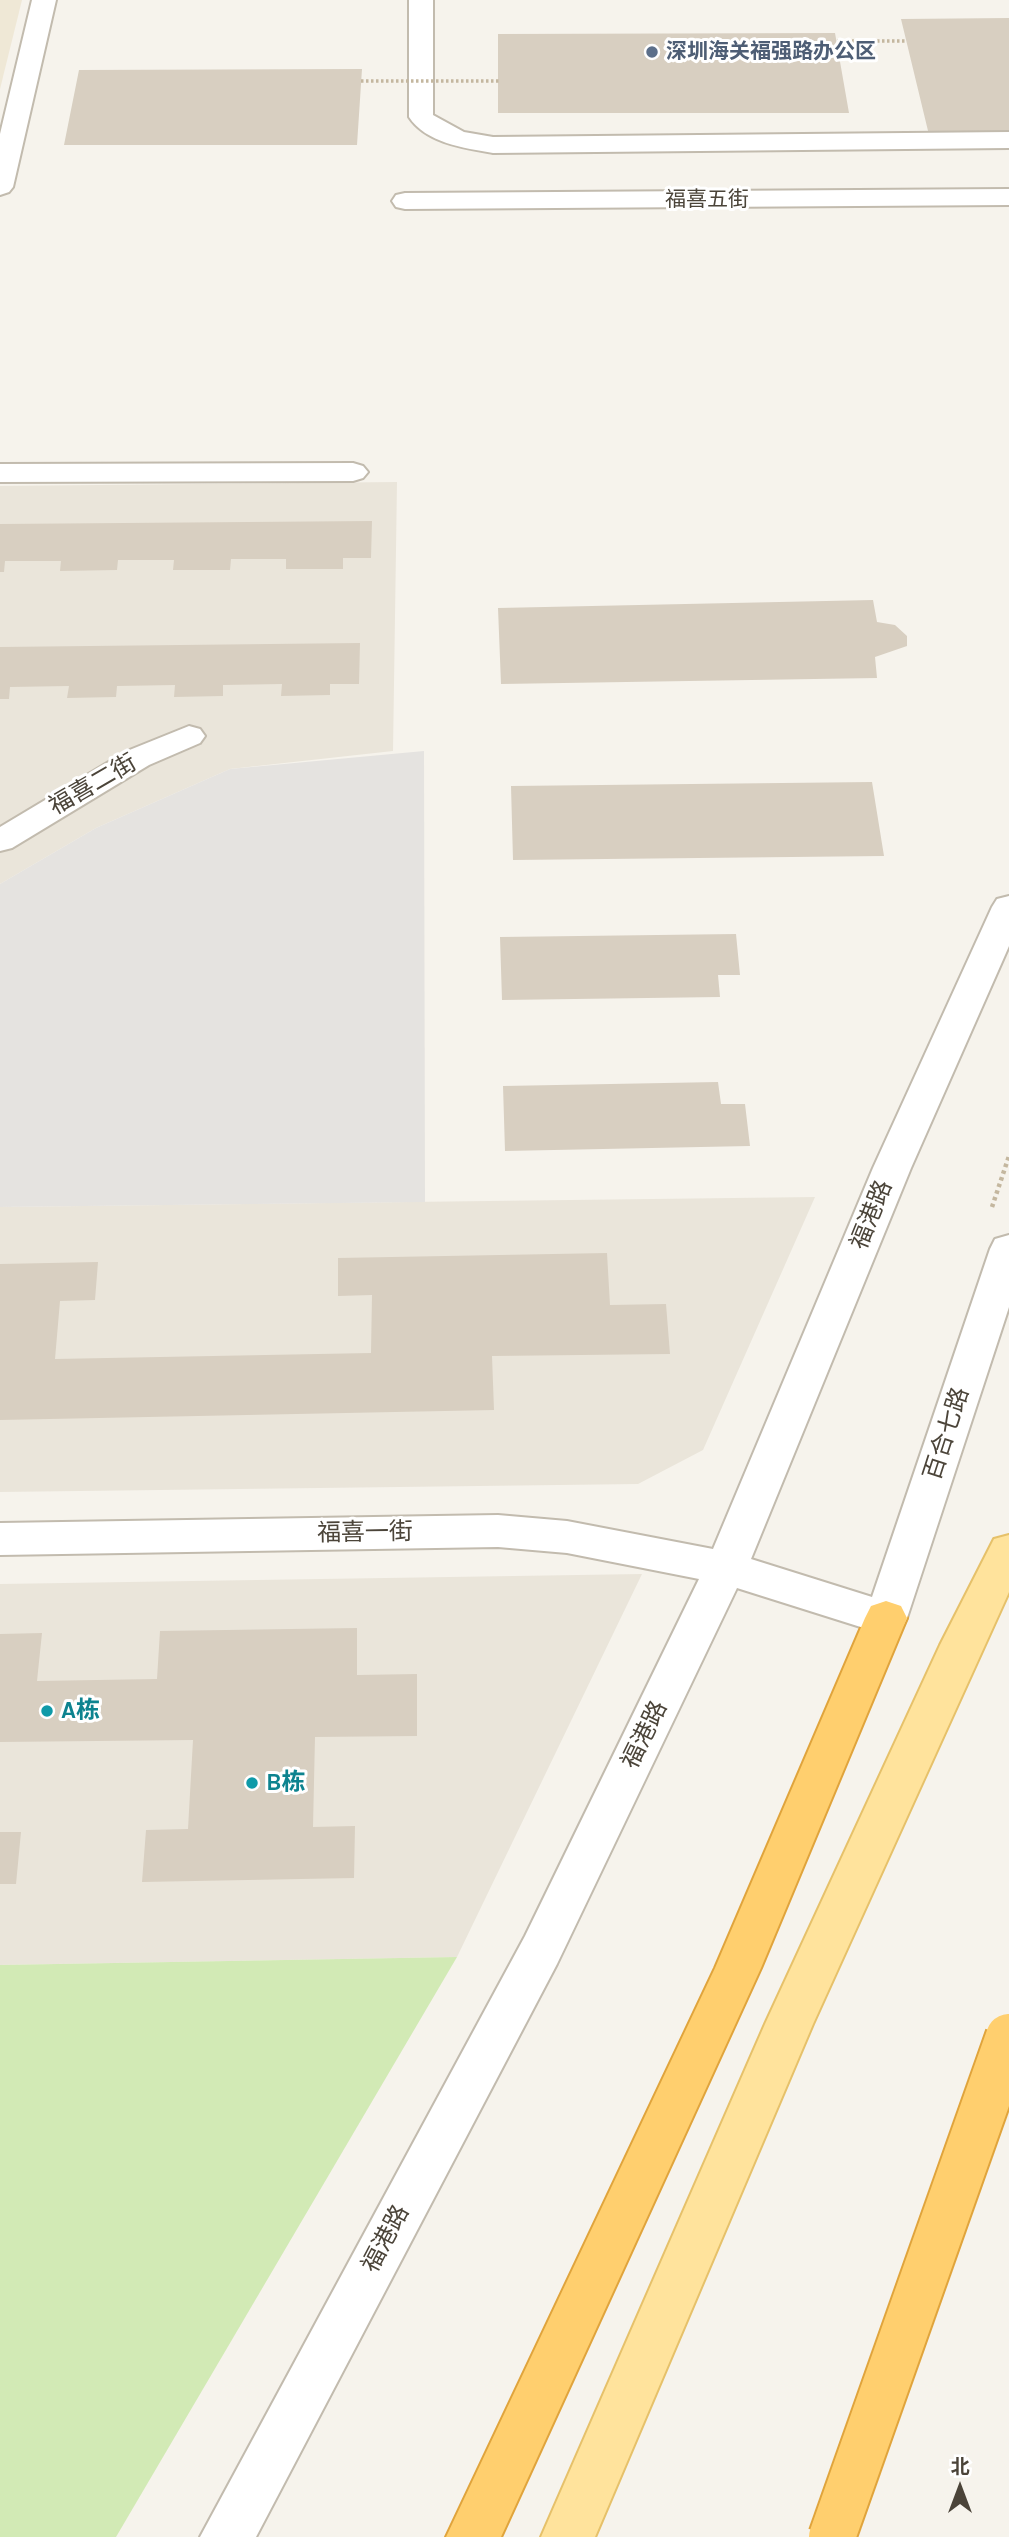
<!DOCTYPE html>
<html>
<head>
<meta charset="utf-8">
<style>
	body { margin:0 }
	#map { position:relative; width:1009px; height:2537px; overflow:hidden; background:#f6f3ec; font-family:Karla,"Noto Sans SC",sans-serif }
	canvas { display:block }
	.north { position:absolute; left:925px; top:2453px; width:70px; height:70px; -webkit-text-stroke:5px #fff; paint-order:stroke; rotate:0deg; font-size:19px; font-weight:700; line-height:28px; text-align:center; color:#4b4439 }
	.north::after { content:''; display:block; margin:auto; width:24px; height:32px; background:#4b4439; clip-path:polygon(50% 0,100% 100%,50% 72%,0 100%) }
</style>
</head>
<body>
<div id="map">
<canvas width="1009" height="2537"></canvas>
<div class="north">北</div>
</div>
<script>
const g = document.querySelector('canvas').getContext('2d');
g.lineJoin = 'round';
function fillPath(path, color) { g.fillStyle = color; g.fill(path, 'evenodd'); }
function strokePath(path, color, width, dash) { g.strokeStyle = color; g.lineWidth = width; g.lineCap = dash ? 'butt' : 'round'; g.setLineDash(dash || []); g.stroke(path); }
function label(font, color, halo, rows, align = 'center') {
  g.font = font + ' Karla,"Noto Sans SC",sans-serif'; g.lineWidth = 6; g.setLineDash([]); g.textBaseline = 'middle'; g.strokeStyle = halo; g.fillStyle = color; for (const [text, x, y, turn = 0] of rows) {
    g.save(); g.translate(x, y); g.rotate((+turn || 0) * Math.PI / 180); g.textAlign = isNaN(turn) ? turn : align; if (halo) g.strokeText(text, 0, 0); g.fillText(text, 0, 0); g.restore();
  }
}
const residential = new Path2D(`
	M397,482L393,751L230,769L96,828L0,884V486Z
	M815,1197L703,1450L638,1484L0,1492V1207Z
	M642,1574L457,1957L0,1965V1584Z`);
const education = new Path2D(`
	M0,0H22L0,89Z`);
const green = new Path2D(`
	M457,1957L116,2537H0V1965Z`);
const parking = new Path2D(`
	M424,751L425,1202L0,1207V884L96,828L230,769Z`);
const building = new Path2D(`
	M1009,18V134L929,135L901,19Z
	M835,33L849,113H498V34Z
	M362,69L357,145H64L79,70Z
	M372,521L371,558H343V569H286V559H231L230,570H173L174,560H118L117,570L60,571L61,561H5L4,572H0V524Z
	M873,600L877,622L895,625L907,636V646L875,657L877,678L501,684L498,608Z
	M360,643L359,684H330V695L281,696L282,684L223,685V696L174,697L175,685L117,686L116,697L67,698L69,686L10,687L9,699H0V647Z
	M872,782L884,856L513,860L511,786Z
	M736,934L740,975H718L720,997L502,1000L500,937Z
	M718,1082L721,1104H745L750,1146L505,1151L503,1086Z
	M607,1253L610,1305L666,1304L670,1354L492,1356L494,1410L0,1420V1264L98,1262L95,1300L60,1301L55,1359L371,1353L372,1295L338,1296V1258Z
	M357,1628V1675L417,1674V1736L315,1737L313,1827L355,1826L354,1878L142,1882L146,1830L188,1829L193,1740L0,1742V1634L42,1633L37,1681L157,1679L160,1631Z
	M0,1832H21L16,1884H0Z`);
const pathFar1 = new Path2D(`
	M837,41H905`);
const path = new Path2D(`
	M992,1207L1009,1156`);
const minor = new Path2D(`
	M32,0H56L13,187L9,192L0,195V134Z
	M409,0H433V115L464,132L493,137L1009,132V148L493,153C464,148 426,143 409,117Z
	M1009,189V205L405,209L396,207L392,201L396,195L405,193Z
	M353,463L363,466L368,472L363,478L353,481L0,482V464Z
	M189,726L200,729L205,736L200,743L149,765L12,848L0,851V827L127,751Z
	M1009,896V946L911,1168L751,1559L872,1597L990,1249L995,1239L1009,1235V1307L907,1618L901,1630L886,1635L737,1588L557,1964L256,2537H200L525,1936L699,1579L567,1553L498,1547L0,1555V1523L498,1515L567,1521L713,1549L873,1168L992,907L997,899Z`);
const major = new Path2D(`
	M1009,1535V1592L813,2024L595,2537H541L765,2024L940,1645L994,1539Z`);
const highway = new Path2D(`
	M886,1601L901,1606L907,1618L761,1968L501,2537H446L715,1968L865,1618L871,1606Z`);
const pathBridge = new Path2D(`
	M361,81H499`);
const highwayBridge = new Path2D(`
	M832,2537L1009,2037`);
const markers = [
	[652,52,7,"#5c6f8a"],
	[47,1711,7,"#0f9aa8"],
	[252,1783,7,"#0f9aa8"]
];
const farServicenames = [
	["深圳海关福强路办公区",666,52]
];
const farStreetnames = [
	["福喜五街",707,200]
];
const streetNames = [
	["福喜二街",93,785,-30],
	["福港路",872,1215,-68],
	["百合七路",947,1434,-72],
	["福喜一街",365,1533,-1],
	["福港路",645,1735,-64],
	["福港路",386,2239,-62]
];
const cultureNames = [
	["A栋",61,1711],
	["B栋",266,1783]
];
fillPath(residential, '#eae5da');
fillPath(education, '#efe8d6');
fillPath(green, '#d2eab5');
fillPath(parking, '#e5e3e0');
fillPath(building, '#d8cfc1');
strokePath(minor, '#c2bbae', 4);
strokePath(major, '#e6c16a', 4);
strokePath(highway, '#e0a43c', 4);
strokePath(pathFar1, '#c4b79f', 3.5, [2.5, 2.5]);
strokePath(path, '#c4b79f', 4.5, [3.5, 3.5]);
fillPath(minor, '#fff');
fillPath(major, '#ffe39c');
fillPath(highway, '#ffcf6e');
strokePath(highwayBridge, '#e0a43c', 50, []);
strokePath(pathBridge, '#c4b79f', 3.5, [2.5, 2.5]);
strokePath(highwayBridge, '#ffcf6e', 46);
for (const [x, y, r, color] of markers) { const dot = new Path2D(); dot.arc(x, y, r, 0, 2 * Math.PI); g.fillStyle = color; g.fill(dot); strokePath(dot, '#fff', 2.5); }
label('bold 21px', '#4e5e75', '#fff', farServicenames, 'left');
label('21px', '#4b4439', '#fff', farStreetnames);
label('24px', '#4b4439', '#fff', streetNames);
label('bold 24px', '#0d838f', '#fff', cultureNames, 'left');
</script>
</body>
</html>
